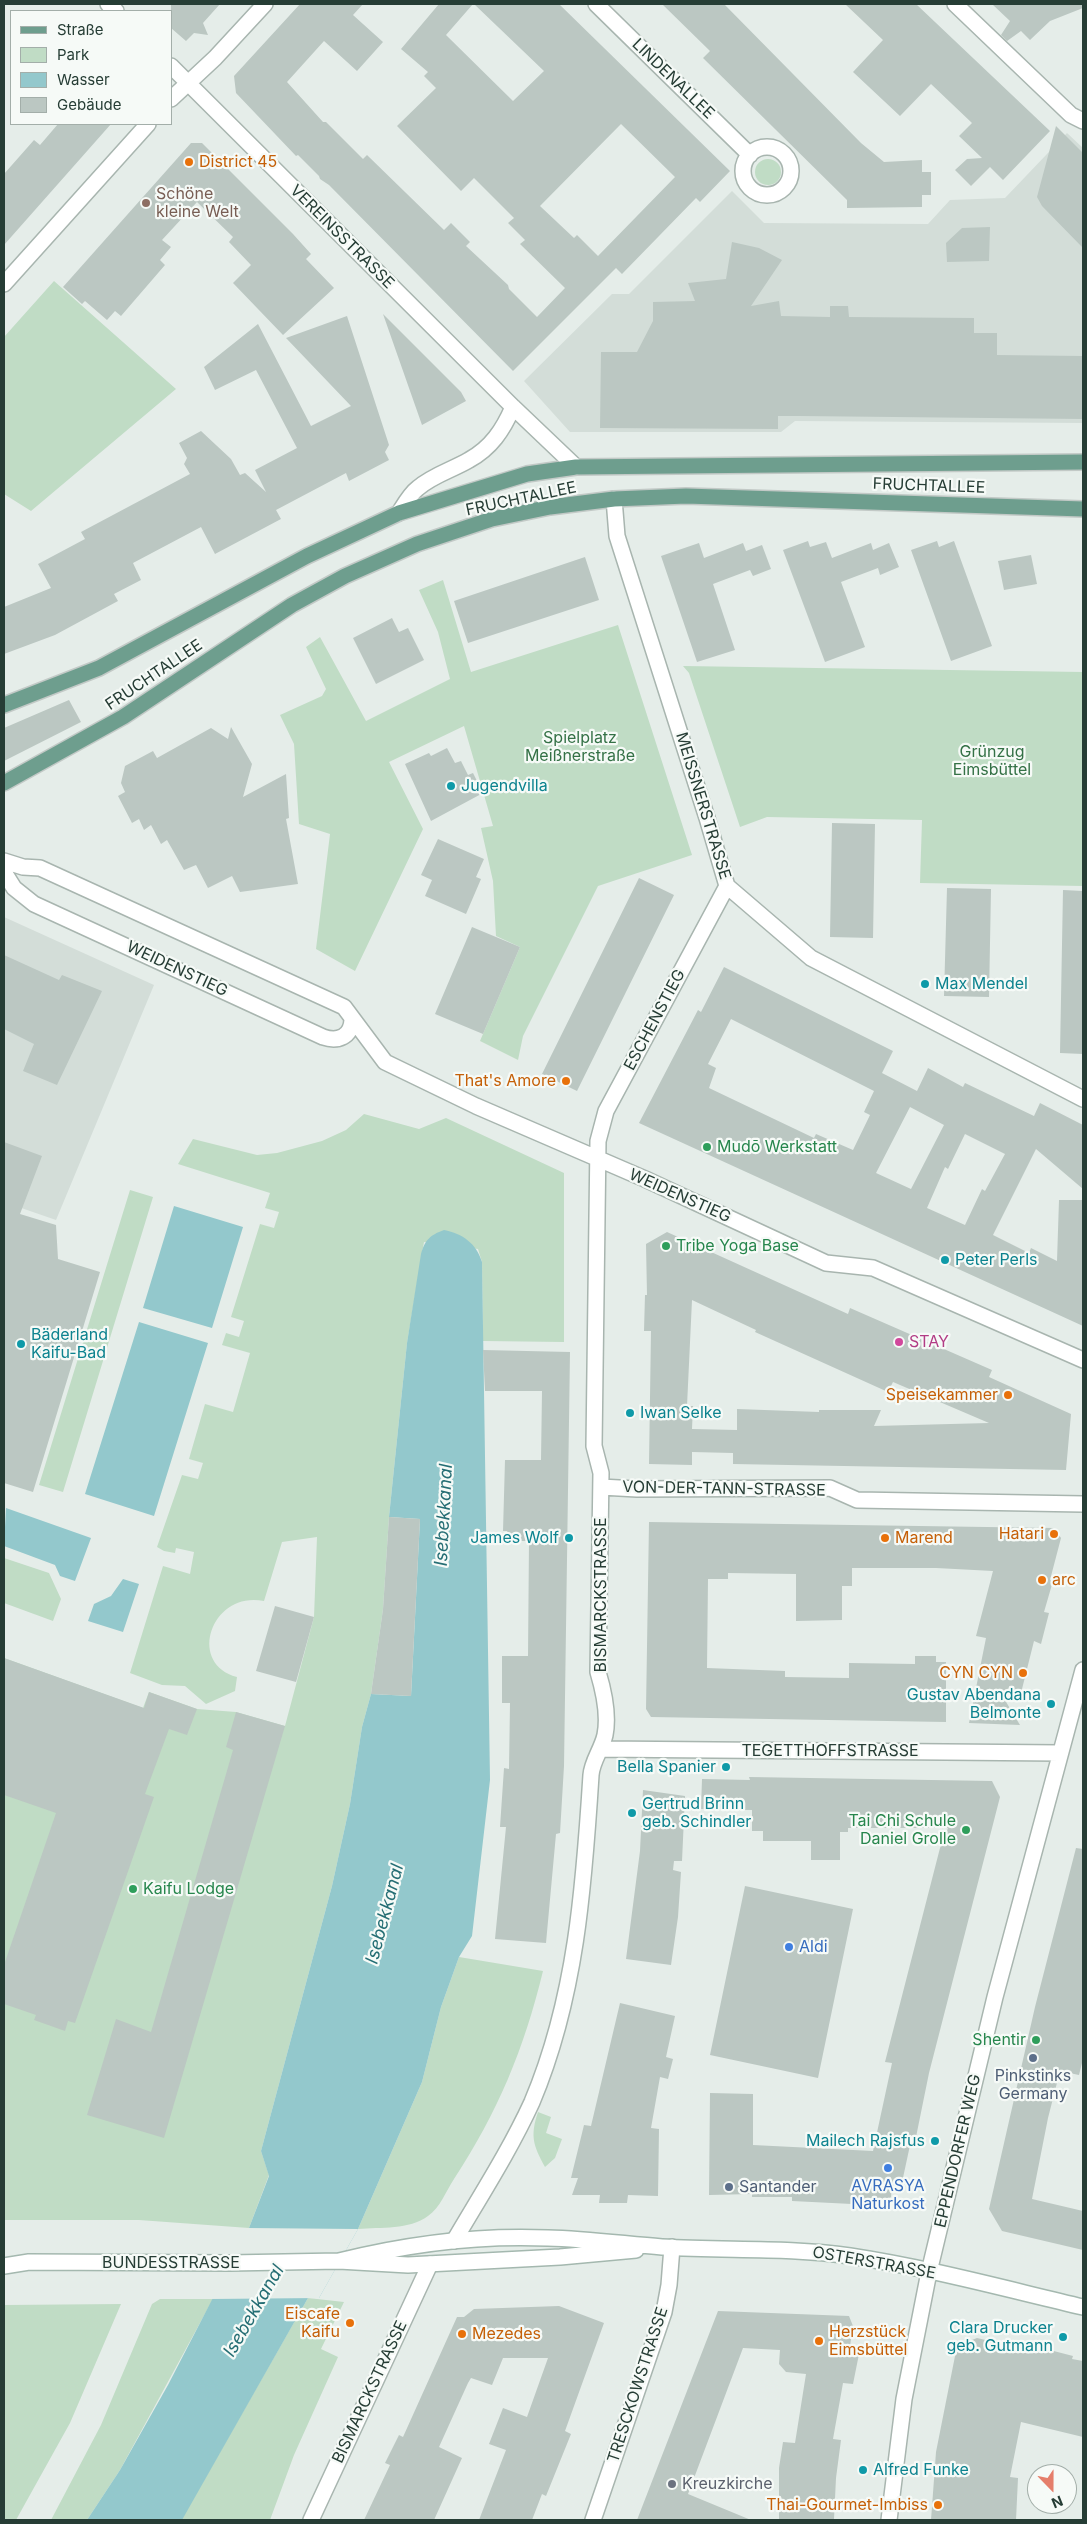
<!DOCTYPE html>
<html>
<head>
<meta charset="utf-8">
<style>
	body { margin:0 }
	#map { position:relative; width:1087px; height:2524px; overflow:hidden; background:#e5ede9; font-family:Inter,sans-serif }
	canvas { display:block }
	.frame { position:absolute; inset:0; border:5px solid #263d35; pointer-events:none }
	.legend { position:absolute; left:10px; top:10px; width:162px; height:115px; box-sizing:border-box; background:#f6faf7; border:1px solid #a3aea9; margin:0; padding:6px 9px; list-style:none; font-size:15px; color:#263d35 }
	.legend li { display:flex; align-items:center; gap:10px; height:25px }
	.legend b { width:25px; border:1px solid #a3aea9 }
	.north { position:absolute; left:1027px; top:2464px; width:50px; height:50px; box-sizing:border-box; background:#f6faf7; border:1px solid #a3aea9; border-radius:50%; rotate:158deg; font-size:14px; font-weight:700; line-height:20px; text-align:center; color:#263d35 }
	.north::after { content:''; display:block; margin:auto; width:18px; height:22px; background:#e57e6b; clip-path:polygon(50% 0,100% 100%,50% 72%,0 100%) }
</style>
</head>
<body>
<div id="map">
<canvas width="1087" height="2524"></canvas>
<div class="frame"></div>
<ul class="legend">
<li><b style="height:6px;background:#6e9e8e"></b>Straße</li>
<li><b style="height:14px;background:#c0dcc5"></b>Park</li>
<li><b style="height:14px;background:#93c8cc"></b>Wasser</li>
<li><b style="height:14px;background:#bbc7c2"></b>Gebäude</li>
</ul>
<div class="north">N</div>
</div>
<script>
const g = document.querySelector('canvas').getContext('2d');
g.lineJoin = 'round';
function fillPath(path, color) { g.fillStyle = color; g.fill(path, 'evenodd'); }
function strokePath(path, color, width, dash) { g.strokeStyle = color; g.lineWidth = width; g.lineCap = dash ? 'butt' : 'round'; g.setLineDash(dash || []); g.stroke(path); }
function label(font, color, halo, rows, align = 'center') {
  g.font = font + ' Inter,sans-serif'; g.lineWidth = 4.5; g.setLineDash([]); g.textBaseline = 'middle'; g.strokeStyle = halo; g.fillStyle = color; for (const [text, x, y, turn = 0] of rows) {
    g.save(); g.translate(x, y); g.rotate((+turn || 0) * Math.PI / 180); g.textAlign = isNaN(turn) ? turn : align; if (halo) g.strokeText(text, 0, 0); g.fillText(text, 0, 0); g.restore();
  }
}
const built = new Path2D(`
	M1067,133L1083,148V423L795,421L781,432H570L524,381L612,294H629L732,191L764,223L928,224L950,200L1005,198Z
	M4,917L154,985L56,1220L4,1202Z`);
const green = new Path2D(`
	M755 172a13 13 0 1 1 26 0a13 13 0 1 1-26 0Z
	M54,281L176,389L31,511L4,494V337Z
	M443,580L471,672L618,625L692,855L598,886L523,1036L518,1060L480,1041L520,947L496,936L493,881L481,828L493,826L464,726L389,762L423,829L355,971L316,949L330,834L299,824L294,744L280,715L322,696L326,689L306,647L320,637L366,721L450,679L438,632L419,590Z
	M683,666L1083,672V886L920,883L922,820L767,817L740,827L689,673Z
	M364,1114L419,1129L446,1118L564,1173V1342L483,1341L482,1262L478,1249L424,1242L407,1343L389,1517L383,1609L371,1694L362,1727L350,1804L332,1886L261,2151L269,2175L249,2228L139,2220H4V1658L143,1708L149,1692L197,1709L236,1712L285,1726L314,1617L317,1537L282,1542L264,1601C212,1590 186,1663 237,1677L235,1691L206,1704L185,1686L162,1685L130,1673L163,1566L190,1574L194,1552L176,1548L175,1553L164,1551L157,1547L182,1475L198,1479L203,1463L189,1459L205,1404L233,1412L250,1353L222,1345L226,1333L239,1337L244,1321L231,1317L260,1224L274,1228L279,1212L265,1208L270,1193L178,1164L193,1139L257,1155L277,1153L322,1141L346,1130Z
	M130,1190L153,1197L63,1492L39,1485Z
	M4,1558L49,1573L61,1599L53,1621L4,1603Z
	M459,1957L543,1971C524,2049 498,2112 454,2179C446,2191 440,2208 428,2216C409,2230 381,2227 358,2229L422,2082L441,2007Z
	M538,2112L551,2117L546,2133L562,2139L555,2158L545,2167C533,2145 530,2136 538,2112Z
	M308,2298L344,2302L321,2349L338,2357L294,2455L270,2520H181Z
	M160,2299H213L120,2470L87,2520H51L101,2425L152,2304Z
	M121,2304L70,2423L16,2520H4V2305Z`);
const water = new Path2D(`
	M174,1206L243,1227L212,1328L143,1308Z
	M444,1230C463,1234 476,1243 482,1262L490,1780L472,1936L459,1957L441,2007L422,2082L358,2229L319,2298H308L182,2520H87L120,2470L168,2385L249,2228L269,2176L261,2151L332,1886L350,1804L362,1727L371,1694L411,1696L420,1519L389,1517L407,1343L421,1254C425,1240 430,1235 444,1230Z
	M139,1322L208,1343L154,1516L85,1494Z
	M6,1508L91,1538L75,1581L60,1576L55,1565L4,1546Z
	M123,1579L139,1584L123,1632L88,1621L94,1604L111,1596Z`);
const pier = new Path2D(`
	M247,2228L358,2229L319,2298L210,2299Z`);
const building = new Path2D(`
	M171,4H220L203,23L208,35L194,33L186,41L171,28Z
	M300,4H363L353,15L383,42L357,71L324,41L287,82L323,122H326L363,159L367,155L444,230L451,223L470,242L466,246L508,285L509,289L537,317L565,288L520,244L525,240L508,223L514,218L474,178L461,191L397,126L436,88L424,76L428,72L401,49L439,4H473L446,35L513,101L544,71L474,4H559L730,171L700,202L696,198L622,274L616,268L513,371L329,185L320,179L319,176L298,155L296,156L236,93L234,76ZM621,124L675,177L598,256L577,235L574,238L540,206Z
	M662,4H724L861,143L884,162L922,160V172H931V195H922V207L847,208V200L703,58L710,51Z
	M845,4H916L1050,131L1003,180L990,167L971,186L955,170L967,159L982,158L959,136L972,123L931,84L900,116L853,72L883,40Z
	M992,4H1083V8L1050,21L1030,40L1021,31L1007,41L1001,35L1010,21Z
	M58,124H111L4,245V174L34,140L40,145Z
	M1056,126L1083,153V248L1042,206L1037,197Z
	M191,143H202L293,234L311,254L306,259L334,288L283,335L233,283L251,265L229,242L233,237L197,202L162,240L171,247L160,260L165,265L121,316L115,311L107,320L85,301L82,304L63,287Z
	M990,227L989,261L947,262L946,243L962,228Z
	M732,242L759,248L782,260L751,306L779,301L781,316L830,317V306H848L849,317L974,318V333H997V355L1083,356V419L800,416H778V429L600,428L601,352H637L653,321V302L695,301L688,283L726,279Z
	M383,314L461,392L466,401L422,425Z
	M347,316L389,445L385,452L389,460L349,481L346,473L276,510L281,519L215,554L201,527L133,563L141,580L114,594L118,601L55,635L4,654V607L51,588L38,564L85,539L81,532L190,474L184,464L187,458L179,443L201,431L231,459L240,475L245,473L266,492L255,470L297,448L256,370L215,390L204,367L258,324L311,426L351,406L286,338Z
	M808,541L810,547L826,542L832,558L871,543L873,550L889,543L899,567L880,575L878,568L841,582L865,647L825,662L783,550Z
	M937,541L939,547L954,541L992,646L951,661L911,550Z
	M699,543L704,558L743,543L746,551L762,545L771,569L753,576L750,570L713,584L735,650L697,662L661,556Z
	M1031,555L1037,584L1004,590L998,561Z
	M585,557L599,600L468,643L454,601Z
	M392,618L399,632L408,628L424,660L376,684L353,638Z
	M69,700L81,722L4,761V728Z
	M231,727L252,764L243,797L286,774L289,818L286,819L298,884L240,892L232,876L208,888L196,865L184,870L167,840L161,844L151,825L144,830L139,819L132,823L118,796L125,792L121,783L125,766L153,751L157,758L211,728L228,739Z
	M447,748L455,763L461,761L468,775L473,773L483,793L431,821L405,764L429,753L431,756Z
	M832,823L875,824L873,938L830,937Z
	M438,839L484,859L476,877L481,879L466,914L425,896L432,880L421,875Z
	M639,878L674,895L577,1091L542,1074Z
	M947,888L991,889L989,997L944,996Z
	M1063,890L1083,891V1054L1060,1053Z
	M472,927L520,947L483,1034L435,1014Z
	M4,955L59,980L62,975L102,991L57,1085L23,1071L34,1044L4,1029Z
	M724,967L893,1051L882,1073L917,1091L928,1068L963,1087L965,1083L1034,1116L1040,1103L1083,1125V1189L1036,1149L993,1235L1029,1253L1031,1248L1057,1261L1059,1200H1083V1326L639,1123L698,1010L701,1012ZM731,1019L874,1091L864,1112L870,1115L853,1150L816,1134L814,1138L709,1088L716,1068L708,1064ZM910,1107L944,1125L911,1189L876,1173ZM965,1134L1005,1154L985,1191L982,1189L965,1225L927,1208L945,1167L948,1169Z
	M4,1142L42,1156L20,1214L56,1225L58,1259L100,1272L33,1492L4,1483Z
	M667,1232L848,1314L850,1308L992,1370L989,1377L1071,1414L1066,1470L733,1464V1453L692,1452V1465L649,1464L651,1331H644L645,1295H647L646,1244ZM692,1300L756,1330L755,1332L888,1392L893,1382L989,1423L874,1426L881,1410H819V1412L737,1409V1430L692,1429L693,1406H687Z
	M483,1350L570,1352L564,1766L560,1833L556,1834L546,1943L495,1939L506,1827H500L504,1768L509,1769L510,1703H502V1656H528L529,1541H507V1531H503L505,1460H541L542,1391H485Z
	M389,1517L420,1519L411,1696L371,1694L383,1609Z
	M649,1522L1054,1528L1061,1538L1050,1580L1053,1581L1044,1612L1049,1613L1041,1644L1034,1641L1020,1697L1000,1692L1020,1725L969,1723L986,1638L976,1636L993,1571L936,1568H852V1586H842V1620L796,1621V1574L728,1573V1579H708L707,1668L785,1671V1677L849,1678V1663L915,1664V1656H936V1662H946V1722L651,1717L646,1709Z
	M275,1606L314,1617L296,1682L256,1671Z
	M4,1658L144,1708L149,1692L197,1709L187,1735L169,1729L145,1794L154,1797L75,2023L68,2021L65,2031L34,2020L36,2015L4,2004V1965L56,1813L4,1795Z
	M236,1712L285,1726L164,2138L87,2115L116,2019L151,2032L233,1750L226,1747Z
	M749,1777L992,1781L1000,1797L929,2073L916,2137L912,2136L901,2187L892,2186L891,2197L885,2202L873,2200L872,2205L792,2201V2197H752V2194L709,2195L710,2093L753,2094V2145L873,2151L892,2063L885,2062L940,1848L948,1828H848V1832H840V1860H811V1841H763V1831H752V1810L701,1809L702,1779L750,1780Z
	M643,1790L685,1796L682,1861H674L673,1870L681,1872L678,1917L671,1965L626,1959L640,1851Z
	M1076,1848L1083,1849V2059L1079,2075L1060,2071L1048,2118L1032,2199L1083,2211V2250L1002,2231L989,2209L1035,2007Z
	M745,1886L853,1909L818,2078L710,2055Z
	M620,2003L675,2016L666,2057L673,2059L668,2079L660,2077L651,2128L659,2129L658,2196L628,2195L627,2203H599L600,2195H572L578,2178H571L584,2125L591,2126Z
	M559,2306L604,2323L565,2431L571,2434L546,2496L542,2494L532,2520H479L506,2450L489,2444L503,2408L527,2417L548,2358H503L492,2385L471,2378L468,2383L439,2447L462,2458L434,2520H364L390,2465L385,2463L399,2435L403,2437L457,2317H464L474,2309Z
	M718,2311L849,2316L853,2326L850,2346L860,2349L853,2384L843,2383L833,2439L841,2440L836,2478L834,2519L779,2520V2468L783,2442L795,2443L806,2374L786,2372L779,2364L780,2350L743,2348L688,2494L751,2520H637Z
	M977,2338L1041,2353L1042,2348L1073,2356L1072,2359L1083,2361V2437L1021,2422L1010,2477L1018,2478L1016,2520H931L936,2452L957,2346Z`);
const street = new Path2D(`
	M108,4L116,11
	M596,4L750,155
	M955,4L1071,115L1083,121
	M171,66L513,407L576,467
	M171,99L215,58L265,4
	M743 171a24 24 0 1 1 48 0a24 24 0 1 1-48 0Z
	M4,284L148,124
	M614,499L617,536L707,818L727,886L811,958L1083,1099
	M399,513C404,505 410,494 418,488C433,475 452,470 469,460C491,448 503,430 513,407
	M4,861L23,867L40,868L344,1007L385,1062L476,1106L645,1179L826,1263L873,1268L1083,1360
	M4,872L14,888L34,904L323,1037C338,1042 351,1037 352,1020
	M601,1487L637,1489L830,1488L857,1500L1083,1504
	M600,1749L1060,1753
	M454,2241C481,2195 510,2150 532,2102C576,1998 584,1886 591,1775C592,1761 602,1749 605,1735C609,1715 604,1692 598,1672L601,1473L594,1446L598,1141L606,1111L727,886
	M311,2520L430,2264
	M593,2520L664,2312L669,2285L672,2247
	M889,2520L904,2399L929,2272L995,1997L1083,1670`);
const secondary = new Path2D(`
	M339,2261C407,2244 478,2235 548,2238C586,2239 624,2244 662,2247C725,2251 787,2247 850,2256C929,2268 1006,2289 1083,2307
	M4,2266L29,2262L230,2263L339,2261L408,2265L560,2257L636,2250`);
const primary = new Path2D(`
	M4,705L99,668L307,556L399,513L527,474L576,467L1083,462
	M4,783L123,717L292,605L345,576L417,544L492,519L550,507L614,499L686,496L1083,509`);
const markers = [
	[189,162,5,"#e8710a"],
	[146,203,5,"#8d6e63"],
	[451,786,5,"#0f9aa8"],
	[925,984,5,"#0f9aa8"],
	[566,1081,5,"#e8710a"],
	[707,1147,5,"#2e9e5b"],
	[666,1246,5,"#2e9e5b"],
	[945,1260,5,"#0f9aa8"],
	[899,1342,5,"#d1479c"],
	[21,1344,5,"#0f9aa8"],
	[1008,1395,5,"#e8710a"],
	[630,1413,5,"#0f9aa8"],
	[1054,1534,5,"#e8710a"],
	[569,1538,5,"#0f9aa8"],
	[885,1538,5,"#e8710a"],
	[1042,1580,5,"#e8710a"],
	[1023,1673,5,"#e8710a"],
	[1051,1704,5,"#0f9aa8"],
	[726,1767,5,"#0f9aa8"],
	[632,1813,5,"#0f9aa8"],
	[966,1830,5,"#2e9e5b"],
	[133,1889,5,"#2e9e5b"],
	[789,1947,5,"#3f7fe0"],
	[1036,2040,5,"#2e9e5b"],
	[1033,2058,5,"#5c6f8a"],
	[935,2141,5,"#0f9aa8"],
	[888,2168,5,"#3f7fe0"],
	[729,2187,5,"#5c6f8a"],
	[350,2323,5,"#e8710a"],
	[462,2334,5,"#e8710a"],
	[1063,2337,5,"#0f9aa8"],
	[819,2341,5,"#e8710a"],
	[863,2470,5,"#0f9aa8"],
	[672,2484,5,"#6b7280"],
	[938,2505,5,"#e8710a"]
];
const streetNames = [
	["LINDENALLEE",673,79,44],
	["VEREINSSTRASSE",342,237,45],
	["FRUCHTALLEE",929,486,2],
	["FRUCHTALLEE",521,499,-12],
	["FRUCHTALLEE",154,675,-34],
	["MEISSNERSTRASSE",703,806,73],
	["WEIDENSTIEG",177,969,25],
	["ESCHENSTIEG",655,1020,-62],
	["WEIDENSTIEG",680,1196,24],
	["VON-DER-TANN-STRASSE",724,1489,1],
	["BISMARCKSTRASSE",601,1595,-90],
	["TEGETTHOFFSTRASSE",830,1751],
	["EPPENDORFER WEG",958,2151,-77],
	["BUNDESSTRASSE",171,2263],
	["OSTERSTRASSE",874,2263,10],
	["TRESCKOWSTRASSE",638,2385,-72],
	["BISMARCKSTRASSE",370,2392,-65]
];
const foodNames = [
	["District 45",199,162,"left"],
	["That's Amore",556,1081],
	["Speisekammer",998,1395],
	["Hatari",1044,1534],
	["Marend",895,1538,"left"],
	["arc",1052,1580,"left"],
	["CYN CYN",1013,1673],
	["Eiscafe",340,2314],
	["Kaifu",340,2332],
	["Herzstück",829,2332,"left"],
	["Eimsbüttel",829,2350,"left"],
	["Mezedes",472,2334,"left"],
	["Thai-Gourmet-Imbiss",928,2505]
];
const educationNames = [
	["Schöne",156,194],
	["kleine Welt",156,212]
];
const parkNames = [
	["Spielplatz",580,738],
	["Meißnerstraße",580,756],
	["Grünzug",992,752],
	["Eimsbüttel",992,770]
];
const cultureNames = [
	["Jugendvilla",461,786],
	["Max Mendel",935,984],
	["Peter Perls",955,1260],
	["Bäderland",31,1335],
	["Kaifu-Bad",31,1353],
	["Iwan Selke",640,1413],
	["James Wolf",559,1538,"right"],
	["Gustav Abendana",1041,1695,"right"],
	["Belmonte",1041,1713,"right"],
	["Bella Spanier",716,1767,"right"],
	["Gertrud Brinn",642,1804],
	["geb. Schindler",642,1822],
	["Mailech Rajsfus",925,2141,"right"],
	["Clara Drucker",1053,2328,"right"],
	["geb. Gutmann",1053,2346,"right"],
	["Alfred Funke",873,2470]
];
const leisureNames = [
	["Mudō Werkstatt",717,1147],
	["Tribe Yoga Base",676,1246],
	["Tai Chi Schule",956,1821,"right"],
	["Daniel Grolle",956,1839,"right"],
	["Kaifu Lodge",143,1889],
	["Shentir",1026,2040,"right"]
];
const hotelNames = [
	["STAY",909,1342]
];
const shopNames = [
	["Aldi",799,1947],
	["AVRASYA",888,2186,"center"],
	["Naturkost",888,2204,"center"]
];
const serviceNames = [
	["Pinkstinks",1033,2076],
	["Germany",1033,2094],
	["Santander",739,2187,"left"]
];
const worshipNames = [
	["Kreuzkirche",682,2484]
];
const waterNames = [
	["Isebekkanal",444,1515,-87],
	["Isebekkanal",385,1914,-75],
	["Isebekkanal",254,2311,-60]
];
fillPath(built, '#d3ddd8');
fillPath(green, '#c0dcc5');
fillPath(water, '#93c8cc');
fillPath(pier, '#e5ede9');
fillPath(building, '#bbc7c2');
strokePath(street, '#a8b5af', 18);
strokePath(secondary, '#a4b8af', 18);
strokePath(primary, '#c2c9c6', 18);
strokePath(street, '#fff', 15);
strokePath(secondary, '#fff', 15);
strokePath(primary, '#6e9e8e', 15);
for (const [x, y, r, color] of markers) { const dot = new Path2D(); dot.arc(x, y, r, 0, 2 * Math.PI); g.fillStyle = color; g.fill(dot); strokePath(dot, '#f6faf7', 2); }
label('16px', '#263d35', '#f6faf7', streetNames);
label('16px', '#c56008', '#f6faf7', foodNames, 'right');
label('16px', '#785e54', '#f6faf7', educationNames, 'left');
label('16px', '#347146', '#f6faf7', parkNames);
label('16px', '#0d838f', '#f6faf7', cultureNames, 'left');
label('16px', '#27864d', '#f6faf7', leisureNames, 'left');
label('16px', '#b23c85', '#f6faf7', hotelNames, 'left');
label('16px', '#366cbe', '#f6faf7', shopNames, 'left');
label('16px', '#4e5e75', '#f6faf7', serviceNames);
label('16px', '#5b616d', '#f6faf7', worshipNames, 'left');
label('italic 18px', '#256e74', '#f6faf7', waterNames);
</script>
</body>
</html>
